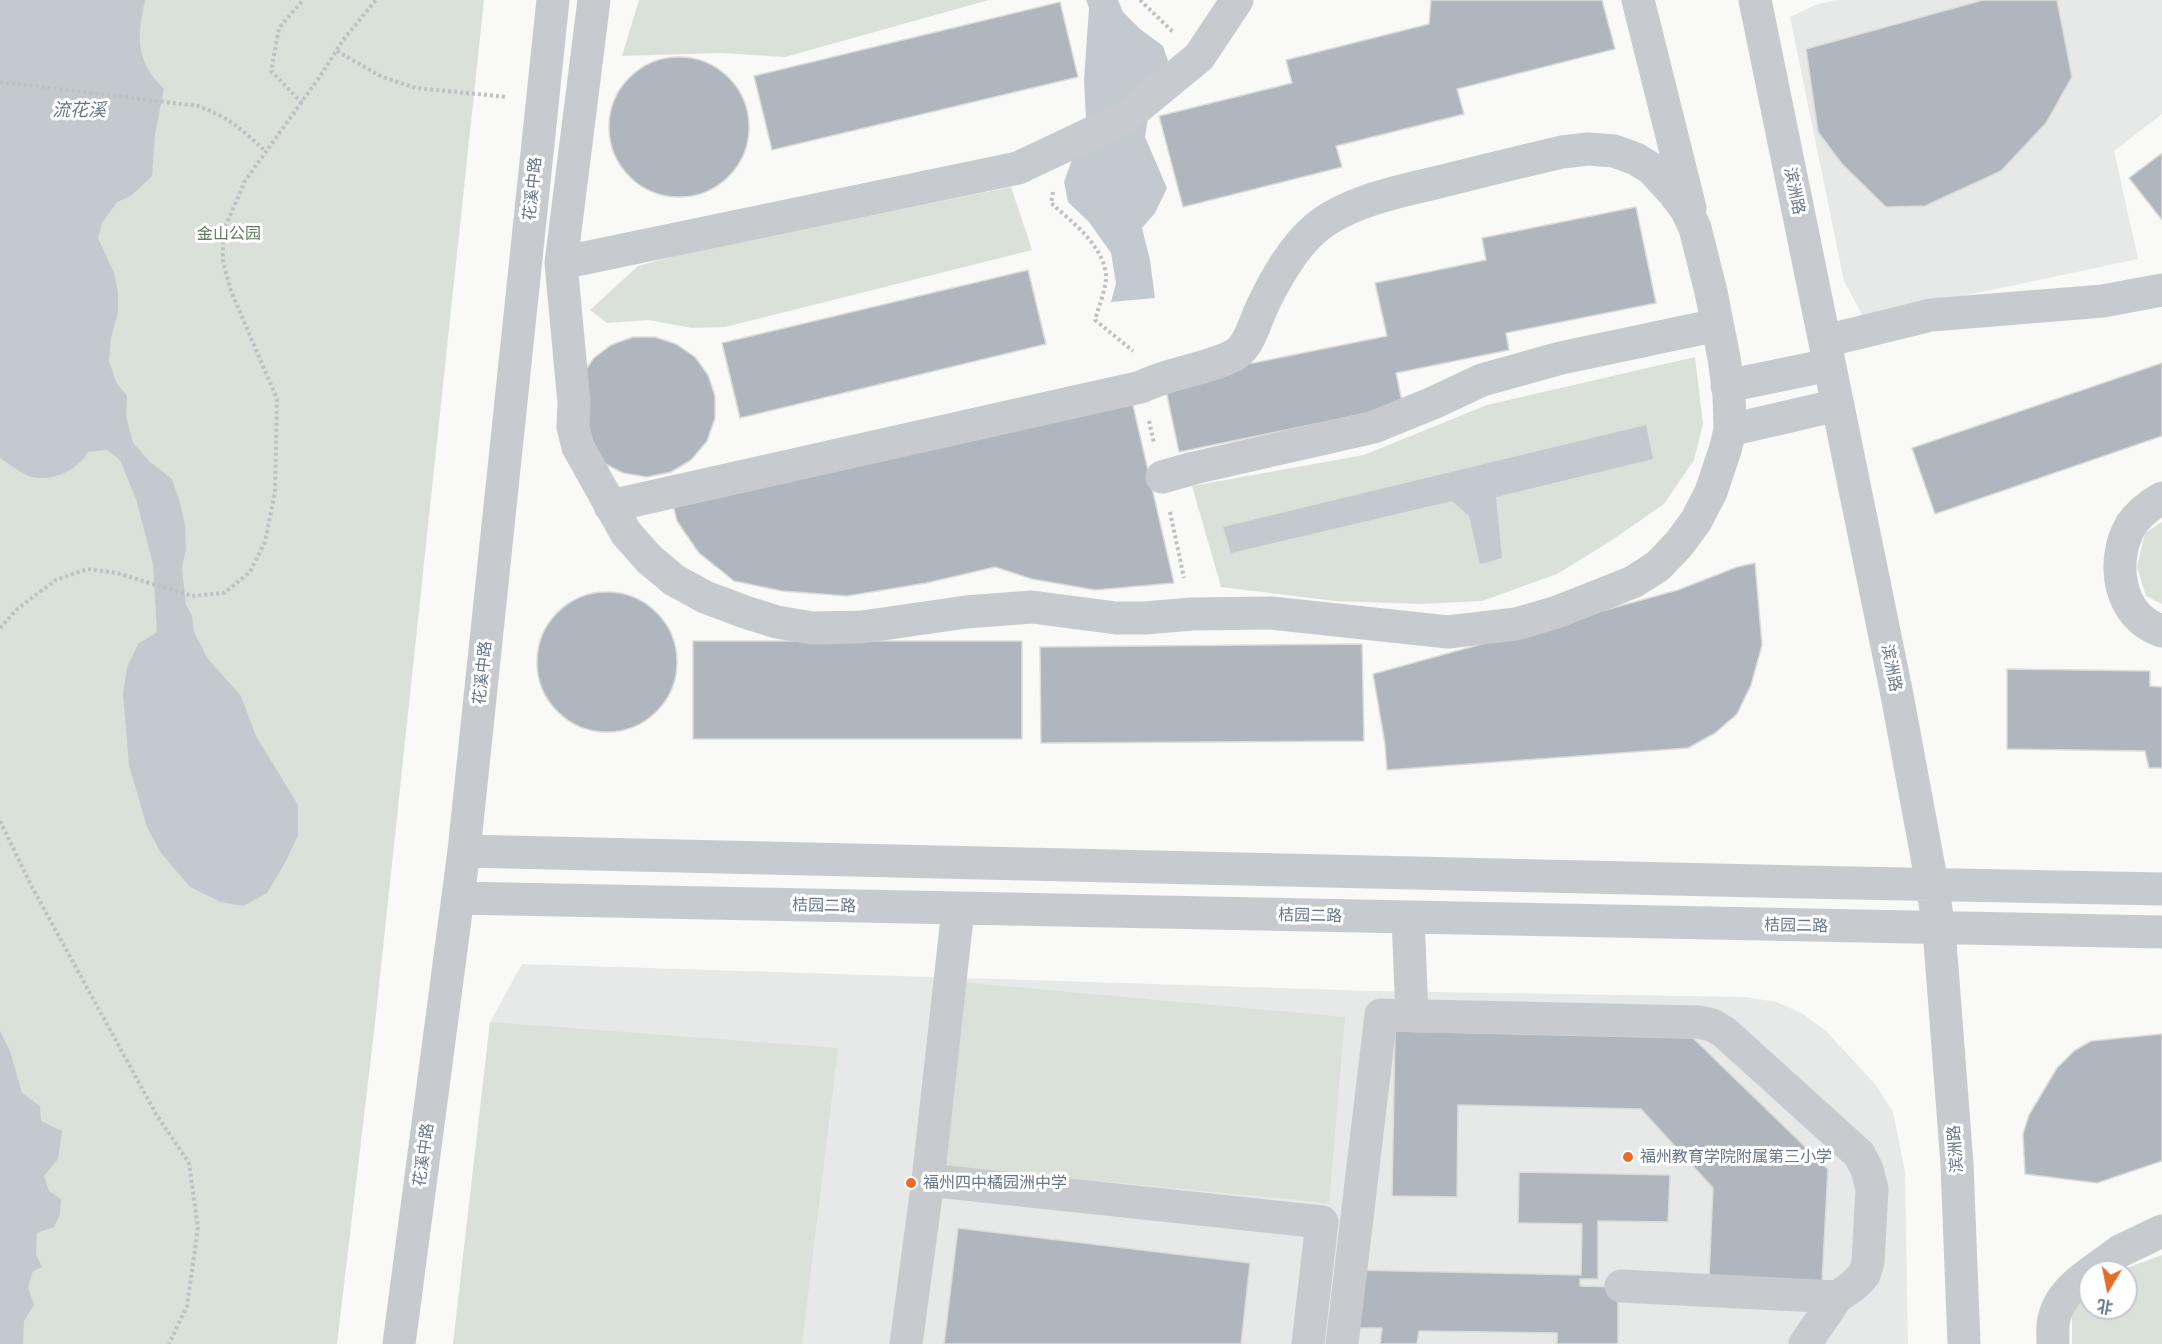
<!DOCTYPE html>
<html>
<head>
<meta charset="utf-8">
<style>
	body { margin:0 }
	#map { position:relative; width:2162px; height:1344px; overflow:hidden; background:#f9f9f7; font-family:Figtree,"Noto Sans SC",sans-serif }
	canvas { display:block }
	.north { position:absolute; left:2078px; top:1260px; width:60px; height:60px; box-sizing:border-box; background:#fff; border:2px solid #c2c8cf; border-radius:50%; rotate:190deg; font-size:16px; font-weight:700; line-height:24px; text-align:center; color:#677688 }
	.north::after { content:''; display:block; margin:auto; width:21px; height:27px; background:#e76b29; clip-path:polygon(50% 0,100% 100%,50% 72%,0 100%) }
</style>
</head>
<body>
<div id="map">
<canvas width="2162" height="1344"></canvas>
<div class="north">北</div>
</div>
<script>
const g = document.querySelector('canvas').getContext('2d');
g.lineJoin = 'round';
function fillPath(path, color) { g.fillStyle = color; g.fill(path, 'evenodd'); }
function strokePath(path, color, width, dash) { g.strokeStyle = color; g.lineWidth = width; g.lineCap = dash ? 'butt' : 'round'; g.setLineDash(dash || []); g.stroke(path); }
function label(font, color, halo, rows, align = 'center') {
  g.font = font + ' Figtree,"Noto Sans SC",sans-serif'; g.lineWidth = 6; g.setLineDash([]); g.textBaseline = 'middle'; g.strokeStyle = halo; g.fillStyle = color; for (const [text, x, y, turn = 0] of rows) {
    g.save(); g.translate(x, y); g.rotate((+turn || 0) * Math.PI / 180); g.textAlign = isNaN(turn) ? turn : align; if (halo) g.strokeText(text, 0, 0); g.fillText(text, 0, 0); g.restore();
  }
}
const built = new Path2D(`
	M1836,0H2162V114L2114,151L2138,259L1863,317L1844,281L1790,17L1815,5Z
	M522,964L1374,991L1745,997L1777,1002L1803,1014L1826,1031L1875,1084L1893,1112L1905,1172L1908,1344H453L490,1022Z`);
const green = new Path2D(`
	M0,0H484L375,1023L337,1344H0Z
	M639,0H989L785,57L721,53L622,56Z
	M1011,187L1032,250L725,327L692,328L648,320L607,323L590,310L638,266L686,253Z
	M1695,357L1703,424L1694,460L1664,504L1609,542L1557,574L1482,601L1420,604L1335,601L1221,587L1192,486L1364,455L1487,405Z
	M2162,522V604L2146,596L2137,567L2145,533Z
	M959,982L1345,1017L1329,1203L942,1166Z
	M490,1022L838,1048L802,1344H453Z
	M2162,1255V1344H2072V1311L2090,1284V1308H2126V1272H2116Z`);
const water = new Path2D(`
	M0,0H145C137,38 135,60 164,89L155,134L152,176L131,196L117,202L102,223L98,238L114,273L118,292V312L111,338L109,361L116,382L127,396L126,416L133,443L150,462L172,479L180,503L185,525L186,549L182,568L186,605L192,616L194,632L208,659L241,696L256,736L298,805V835L285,863L267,893L243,906L221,902L190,887L161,853L147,827L129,765L123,694L127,668L138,644L157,632L153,564L136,499L120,460L107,450L88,452C77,471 51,483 29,476C19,472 9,464 0,458Z
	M1086,0H1118L1123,12L1140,29L1163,46L1168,61L1154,81L1145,137L1167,188L1155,213L1142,228L1150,260L1155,298L1111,302L1116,283L1111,253L1089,222L1068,202L1064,182L1086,120L1084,80L1089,8Z
	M1646,425L1653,459L1496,497L1502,558L1480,564L1469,516L1452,501L1231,553L1223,527Z
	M0,1031L10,1051L22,1093L40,1106L41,1121L62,1131L58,1159L44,1176L49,1191L61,1199L60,1214L54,1227L37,1233L36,1254L42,1267L33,1271L28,1287L34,1305L24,1321L23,1344H0Z`);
const building = new Path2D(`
	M1431,0H1602L1615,49L1457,89L1464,114L1336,146L1342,167L1183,207L1159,116L1292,83L1286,60L1429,24Z
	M1983,0H2057L2072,77L2046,123L2001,171L1925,206L1886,207L1842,164L1818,132L1806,49Z
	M1060,2L1078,77L772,150L754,76Z
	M609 127a70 70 0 1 1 140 0a70 70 0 1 1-140 0Z
	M2162,153V220L2129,178Z
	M1636,207L1656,303L1506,333L1509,350L1396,373L1403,406L1179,452L1164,381L1387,336L1375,283L1486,260L1482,238Z
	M1028,270L1046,344L740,418L722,343Z
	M633,337H655L676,344L695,357L708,375L715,396V418L707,441L691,460L671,472L647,477L623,473L602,462L585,444L581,376L594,358L611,345Z
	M2162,363V436L1935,514L1912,448Z
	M1131,397L1174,583L1095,590L1032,579L995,567L926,583L847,596L782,591L734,581L699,553L677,521L673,505Z
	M1755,563L1762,645L1751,685L1737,714L1715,733L1688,748L1387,770L1385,744L1373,674L1678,590L1737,567Z
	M537 662a70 70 0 1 1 140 0a70 70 0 1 1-140 0Z
	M693,641H1022V739H693Z
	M1362,644L1364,741L1041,743L1040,647Z
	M2007,669L2150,671V686L2162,687V768H2149L2145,751L2007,749Z
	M1395,1031L1693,1038L1828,1169L1822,1282L1709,1277L1713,1188L1641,1109L1458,1105L1457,1197L1392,1196Z
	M2162,1034V1161L2097,1183L2025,1174L2023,1134L2029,1115L2057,1068L2074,1051L2091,1041Z
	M1519,1172L1670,1175L1668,1222L1598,1221V1279H1580V1286L1618,1287V1344H1557V1333L1419,1331L1417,1344H1380L1382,1328H1353L1354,1270L1581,1275L1582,1224L1518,1223Z
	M958,1228L1250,1263L1241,1344H944Z`);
const path = new Path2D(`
	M1140,0L1173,32
	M337,51L382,77L416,88L507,97
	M0,82L198,106C228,117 242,129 265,151
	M302,103L271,71L279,28L303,0
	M1053,192L1051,203C1072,222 1103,245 1106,275C1107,286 1098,309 1095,320L1133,351
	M1149,421L1154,443
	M1170,512L1184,578
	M0,628L17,609L56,580L87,569L117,573L192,596L224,593L250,572L265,542L275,492L277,399L231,291L223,262V232L245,181L321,75L343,40L376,0
	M0,821L32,887L156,1114L189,1163L198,1228L187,1306L169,1344`);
const minor = new Path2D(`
	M594,0L561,263L574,403L573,427L578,447L626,533L649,559L674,580L705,597L745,612L777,622L812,628L862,627L966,612L1032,607L1116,618H1145L1192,614L1271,613L1448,632L1516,624L1557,612L1633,582L1658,566L1679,544L1696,521L1711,492L1725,450L1730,430L1729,395L1724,358L1711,292L1695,228L1686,209L1674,193L1652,169L1636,159L1614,151L1588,149L1562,152C1524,161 1486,170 1447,180C1406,190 1349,200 1316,228C1294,246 1274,281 1262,307C1255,321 1250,345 1236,354C1211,369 1170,372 1141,387L610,506
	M1638,0L1690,208
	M1755,0L1897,695L1932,884L1939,929L1957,1164L1964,1344
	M561,263L1018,168L1126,117L1199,57L1237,0
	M1825,341L1931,315L2103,301L2162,290
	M1727,386L1829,365
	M1730,430L1838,405
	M1162,477L1194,468L1374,427L1433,403L1482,380L1561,358L1717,325
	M2162,498C2150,505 2139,513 2131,525C2110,561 2118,617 2162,631
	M464,851L1802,882L2162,889
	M458,898L2162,932
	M1408,918L1412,1015
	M928,1180L1322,1222L1308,1344
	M2091,1272L2120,1251L2162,1231
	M1621,1286L1837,1297
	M399,1344L464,851L553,0
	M906,1344L928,1180L958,909
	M1342,1344L1381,1015L1698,1022L1712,1025L1724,1032L1859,1154L1867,1169L1872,1189L1868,1262L1864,1275L1853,1286L1837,1297L1805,1344
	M2053,1344C2053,1336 2052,1327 2054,1319C2058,1299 2074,1284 2090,1273`);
const markers = [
	[1628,1157,6,"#e76b29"],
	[911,1183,6,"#e76b29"]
];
const streetNames = [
	["花溪中路",533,189,-84],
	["滨洲路",1794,191,78],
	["滨洲路",1891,668,79],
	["花溪中路",483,673,-84],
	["桔园二路",824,906,1],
	["桔园二路",1310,916,1],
	["桔园二路",1796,926,1],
	["滨洲路",1956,1149,-94],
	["花溪中路",424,1155,-82]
];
const parkNames = [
	["金山公园",229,234]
];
const poiNames = [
	["福州教育学院附属第三小学",1640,1157],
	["福州四中橘园洲中学",923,1183]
];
const waterNames = [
	["流花溪",79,111]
];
fillPath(built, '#e7e8e8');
fillPath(green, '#dae1d8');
fillPath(water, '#c2cad0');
fillPath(building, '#b0b6bd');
strokePath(building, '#dbdbd9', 1.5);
strokePath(path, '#bec1c4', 4, [3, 3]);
strokePath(minor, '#c7cace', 33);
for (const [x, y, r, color] of markers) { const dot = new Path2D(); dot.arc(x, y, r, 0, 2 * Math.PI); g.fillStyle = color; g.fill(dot); strokePath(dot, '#fff', 2); }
label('16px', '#677688', '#fff', streetNames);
label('16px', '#657a63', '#fff', parkNames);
label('16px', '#677688', '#fff', poiNames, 'left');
label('italic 18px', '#637783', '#fff', waterNames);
</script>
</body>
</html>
